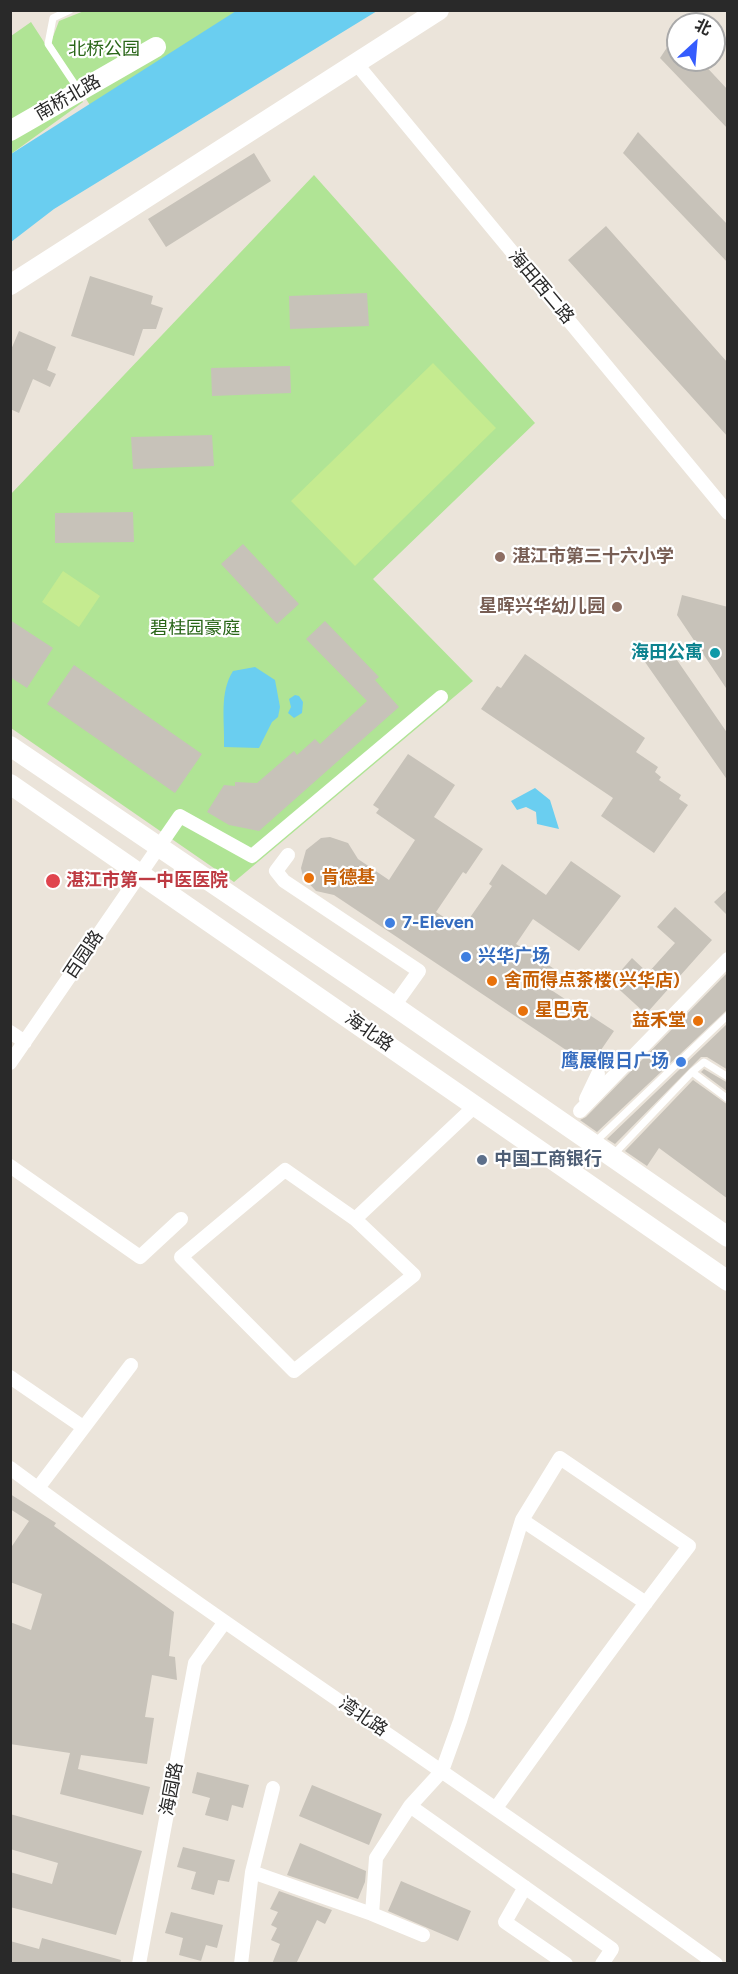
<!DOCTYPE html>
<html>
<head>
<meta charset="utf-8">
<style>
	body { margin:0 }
	#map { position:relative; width:738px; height:1974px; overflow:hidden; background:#ebe4da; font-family:Figtree,"Noto Sans SC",sans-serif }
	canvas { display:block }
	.frame { position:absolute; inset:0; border:12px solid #292929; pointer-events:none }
	.north { position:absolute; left:666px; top:12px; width:60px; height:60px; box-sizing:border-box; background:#fff; border:2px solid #a9a9a9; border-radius:50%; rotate:26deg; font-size:16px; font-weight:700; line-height:24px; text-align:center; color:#292929 }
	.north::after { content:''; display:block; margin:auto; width:21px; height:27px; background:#355cfd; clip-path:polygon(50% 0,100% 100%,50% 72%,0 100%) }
</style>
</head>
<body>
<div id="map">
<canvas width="738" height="1974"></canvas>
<div class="frame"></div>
<div class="north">北</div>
</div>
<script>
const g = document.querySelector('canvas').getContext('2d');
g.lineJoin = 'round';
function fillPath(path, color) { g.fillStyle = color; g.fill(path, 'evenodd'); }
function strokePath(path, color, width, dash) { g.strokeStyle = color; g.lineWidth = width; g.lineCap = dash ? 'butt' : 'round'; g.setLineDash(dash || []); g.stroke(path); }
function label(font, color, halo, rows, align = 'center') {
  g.font = font + ' Figtree,"Noto Sans SC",sans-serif'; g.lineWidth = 4.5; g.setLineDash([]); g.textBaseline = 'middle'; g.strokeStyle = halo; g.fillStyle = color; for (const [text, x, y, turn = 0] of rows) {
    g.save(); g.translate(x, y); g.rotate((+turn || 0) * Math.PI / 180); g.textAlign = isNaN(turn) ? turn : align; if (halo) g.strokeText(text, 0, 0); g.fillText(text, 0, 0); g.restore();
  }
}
const green = new Path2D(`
	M84,11H241L91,107L51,42L59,21Z
	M31,22L83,102L11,154V36Z
	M314,175L535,423L373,579L473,681L234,882L11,728L10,495Z`);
const pitch = new Path2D(`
	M433,363L496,428L355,566L291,501Z
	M63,571L100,596L79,627L42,602Z`);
const water = new Path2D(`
	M236,11H377L54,209L11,242V154Z
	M255,667L275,680L280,707L278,717L272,722L259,748L224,747C225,721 219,693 233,671Z
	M295,695L299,696L303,702L302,713L294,718L288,713L291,707L289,699Z
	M535,788L550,800L559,829L537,824L536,812L526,807L517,810L511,801Z`);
const building = new Path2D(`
	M678,31V60H700L728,90V129L660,58Z
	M638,132L728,225V263L623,153Z
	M254,153L271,181L166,247L148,219Z
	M606,226L728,363V437L568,260Z
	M90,276L153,296L151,304L163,308L156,329H143L134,356L71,336Z
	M367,293L369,326L290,329L289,296Z
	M19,331L56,347L47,370L56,374L50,387L33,379L19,413L10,409V352Z
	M290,366L291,393L212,396L211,368Z
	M212,435L214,466L133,469L131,437Z
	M133,512L134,542L55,543V513Z
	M243,544L299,604L277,624L221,564Z
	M682,595L728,607V691L677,615Z
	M10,620L53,648L27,688L10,677Z
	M325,621L379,677L375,680L399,707L259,831L229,825L207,812L224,785L235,786V782L257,783L294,751L297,755L315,739L320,744L367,701L306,639Z
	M668,647L728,734V781L645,662Z
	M525,654L645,738L636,752L658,767L655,772L661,777L659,780L681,795L679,799L688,805L654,853L601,816L613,798L481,709L497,686L501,688Z
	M74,665L202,754L175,793L47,704Z
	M408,754L455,785L434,817L483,849L466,874L463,872L436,912L462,929L492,886L489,884L502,864L546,895L571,861L621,896L579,951L533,919L516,944L556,970L545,986L614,1031L590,1066L334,895L316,891L303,877L301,868L306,850L321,838L330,837L348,843L358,859L389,880L415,840L376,813L379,809L373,805Z
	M728,889V916L714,902Z
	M675,907L712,940L646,1014L611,982L632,958L648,973L675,943L657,927Z
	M728,972V1009L597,1132L580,1120L586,1117Z
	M728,1023V1070L707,1057H701L615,1144L607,1139Z
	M704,1069L728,1083V1092L701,1072Z
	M693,1080L728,1105V1199L659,1148L647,1166L625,1151Z
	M10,1494L56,1523L54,1526L174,1612L169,1656L175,1657L177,1680L152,1675L145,1717L154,1718L147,1764L81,1755L78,1769L150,1787L143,1815L60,1794L70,1753L10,1744V1622L31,1630L42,1594L10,1582V1549L29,1521L10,1509Z
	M197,1772L249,1785L243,1808L232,1805L228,1821L205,1815L210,1798L192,1793Z
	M312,1785L382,1814L369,1845L299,1816Z
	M10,1814L142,1851L116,1935L10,1907V1872L52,1884L58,1863L10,1849Z
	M300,1843L366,1871L365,1882L358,1899L287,1875Z
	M183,1847L235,1860L229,1882L218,1880L214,1895L191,1889L196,1872L177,1867Z
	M401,1881L471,1911L458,1941L388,1911Z
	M279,1891L332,1910L325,1924L317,1920L296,1964H272L280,1944L271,1940L277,1928L271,1925L278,1912L270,1909Z
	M171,1912L223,1925L217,1948L206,1945L201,1961L179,1955L183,1938L165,1933Z
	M42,1938L121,1960L120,1964H10V1941L39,1949Z`);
const lane = new Path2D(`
	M70,10L53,18L48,44L78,89
	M692,1072L704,1062L728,1077
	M594,1143L728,1015
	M612,1156L692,1072L728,1099`);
const street = new Path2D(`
	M355,62L728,513
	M288,855L276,871L284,881L419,971L394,1006
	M10,1032L25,1042
	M10,1063L180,816L252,856L441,697
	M586,1099L598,1074
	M580,1111L728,959
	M10,1166L140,1257L181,1219
	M355,1219L414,1275L294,1371L181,1257L285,1170L355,1219L475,1106
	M10,1377L83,1427
	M10,1468C241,1639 483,1795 716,1964
	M38,1488L131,1365
	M522,1520L460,1721L442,1771L410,1806L612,1949L602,1964
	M273,1788L252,1872L372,1914L376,1858L410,1806
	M496,1808C559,1720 623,1632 689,1546L560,1458L522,1520L646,1603
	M525,1887L505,1922L566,1964
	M372,1914L423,1935
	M139,1964L195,1663L224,1623
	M241,1964L252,1872`);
const secondary = new Path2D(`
	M10,131L156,47
	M10,285L439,10
	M10,746L394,1006L728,1237
	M10,784L728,1281`);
const markers = [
	[500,557,6,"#8d6e63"],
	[617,607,6,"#8d6e63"],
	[715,653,6,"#0f9aa8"],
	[309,878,6,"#e8710a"],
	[53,881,8,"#e0444e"],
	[390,923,6,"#3f7fe0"],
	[466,957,6,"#3f7fe0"],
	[492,981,6,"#e8710a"],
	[523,1011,6,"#e8710a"],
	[698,1021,6,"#e8710a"],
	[681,1062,6,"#3f7fe0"],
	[482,1160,6,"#5c6f8a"]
];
const parkNames = [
	["北桥公园",104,50],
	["碧桂园豪庭",195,629]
];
const streetNames = [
	["南桥北路",68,98,-30],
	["海田西二路",541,287,50],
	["百园路",84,955,-56],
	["海北路",369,1032,35],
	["湾北路",363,1717,34],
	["海园路",172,1789,-79]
];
const educationNames = [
	["湛江市第三十六小学",512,557],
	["星晖兴华幼儿园",605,607,"right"]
];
const cultureNames = [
	["海田公寓",703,653]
];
const foodNames = [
	["肯德基",321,878],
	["舍而得点茶楼(兴华店)",504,981],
	["星巴克",535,1011],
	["益禾堂",686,1021,"right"]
];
const healthNames = [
	["湛江市第一中医医院",66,881]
];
const shopNames = [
	["7-Eleven",402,923],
	["兴华广场",478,957],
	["鹰展假日广场",669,1062,"right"]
];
const serviceNames = [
	["中国工商银行",494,1160]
];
fillPath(green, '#b0e495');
fillPath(pitch, '#c5eb90');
fillPath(water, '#6acef0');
fillPath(building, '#c7c2b9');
strokePath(lane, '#fff', 7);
strokePath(street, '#fff', 14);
strokePath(secondary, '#fff', 20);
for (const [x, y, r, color] of markers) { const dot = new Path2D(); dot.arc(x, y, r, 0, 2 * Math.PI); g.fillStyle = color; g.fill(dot); strokePath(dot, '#fff', 2); }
label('18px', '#296618', '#fff', parkNames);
label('18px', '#292929', '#fff', streetNames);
label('bold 18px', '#785e54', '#fff', educationNames, 'left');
label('bold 18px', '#0d838f', '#fff', cultureNames, 'right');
label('bold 18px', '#c56008', '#fff', foodNames, 'left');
label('bold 18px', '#be3a42', '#fff', healthNames, 'left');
label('bold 18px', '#366cbe', '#fff', shopNames, 'left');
label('bold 18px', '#4e5e75', '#fff', serviceNames, 'left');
</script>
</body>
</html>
